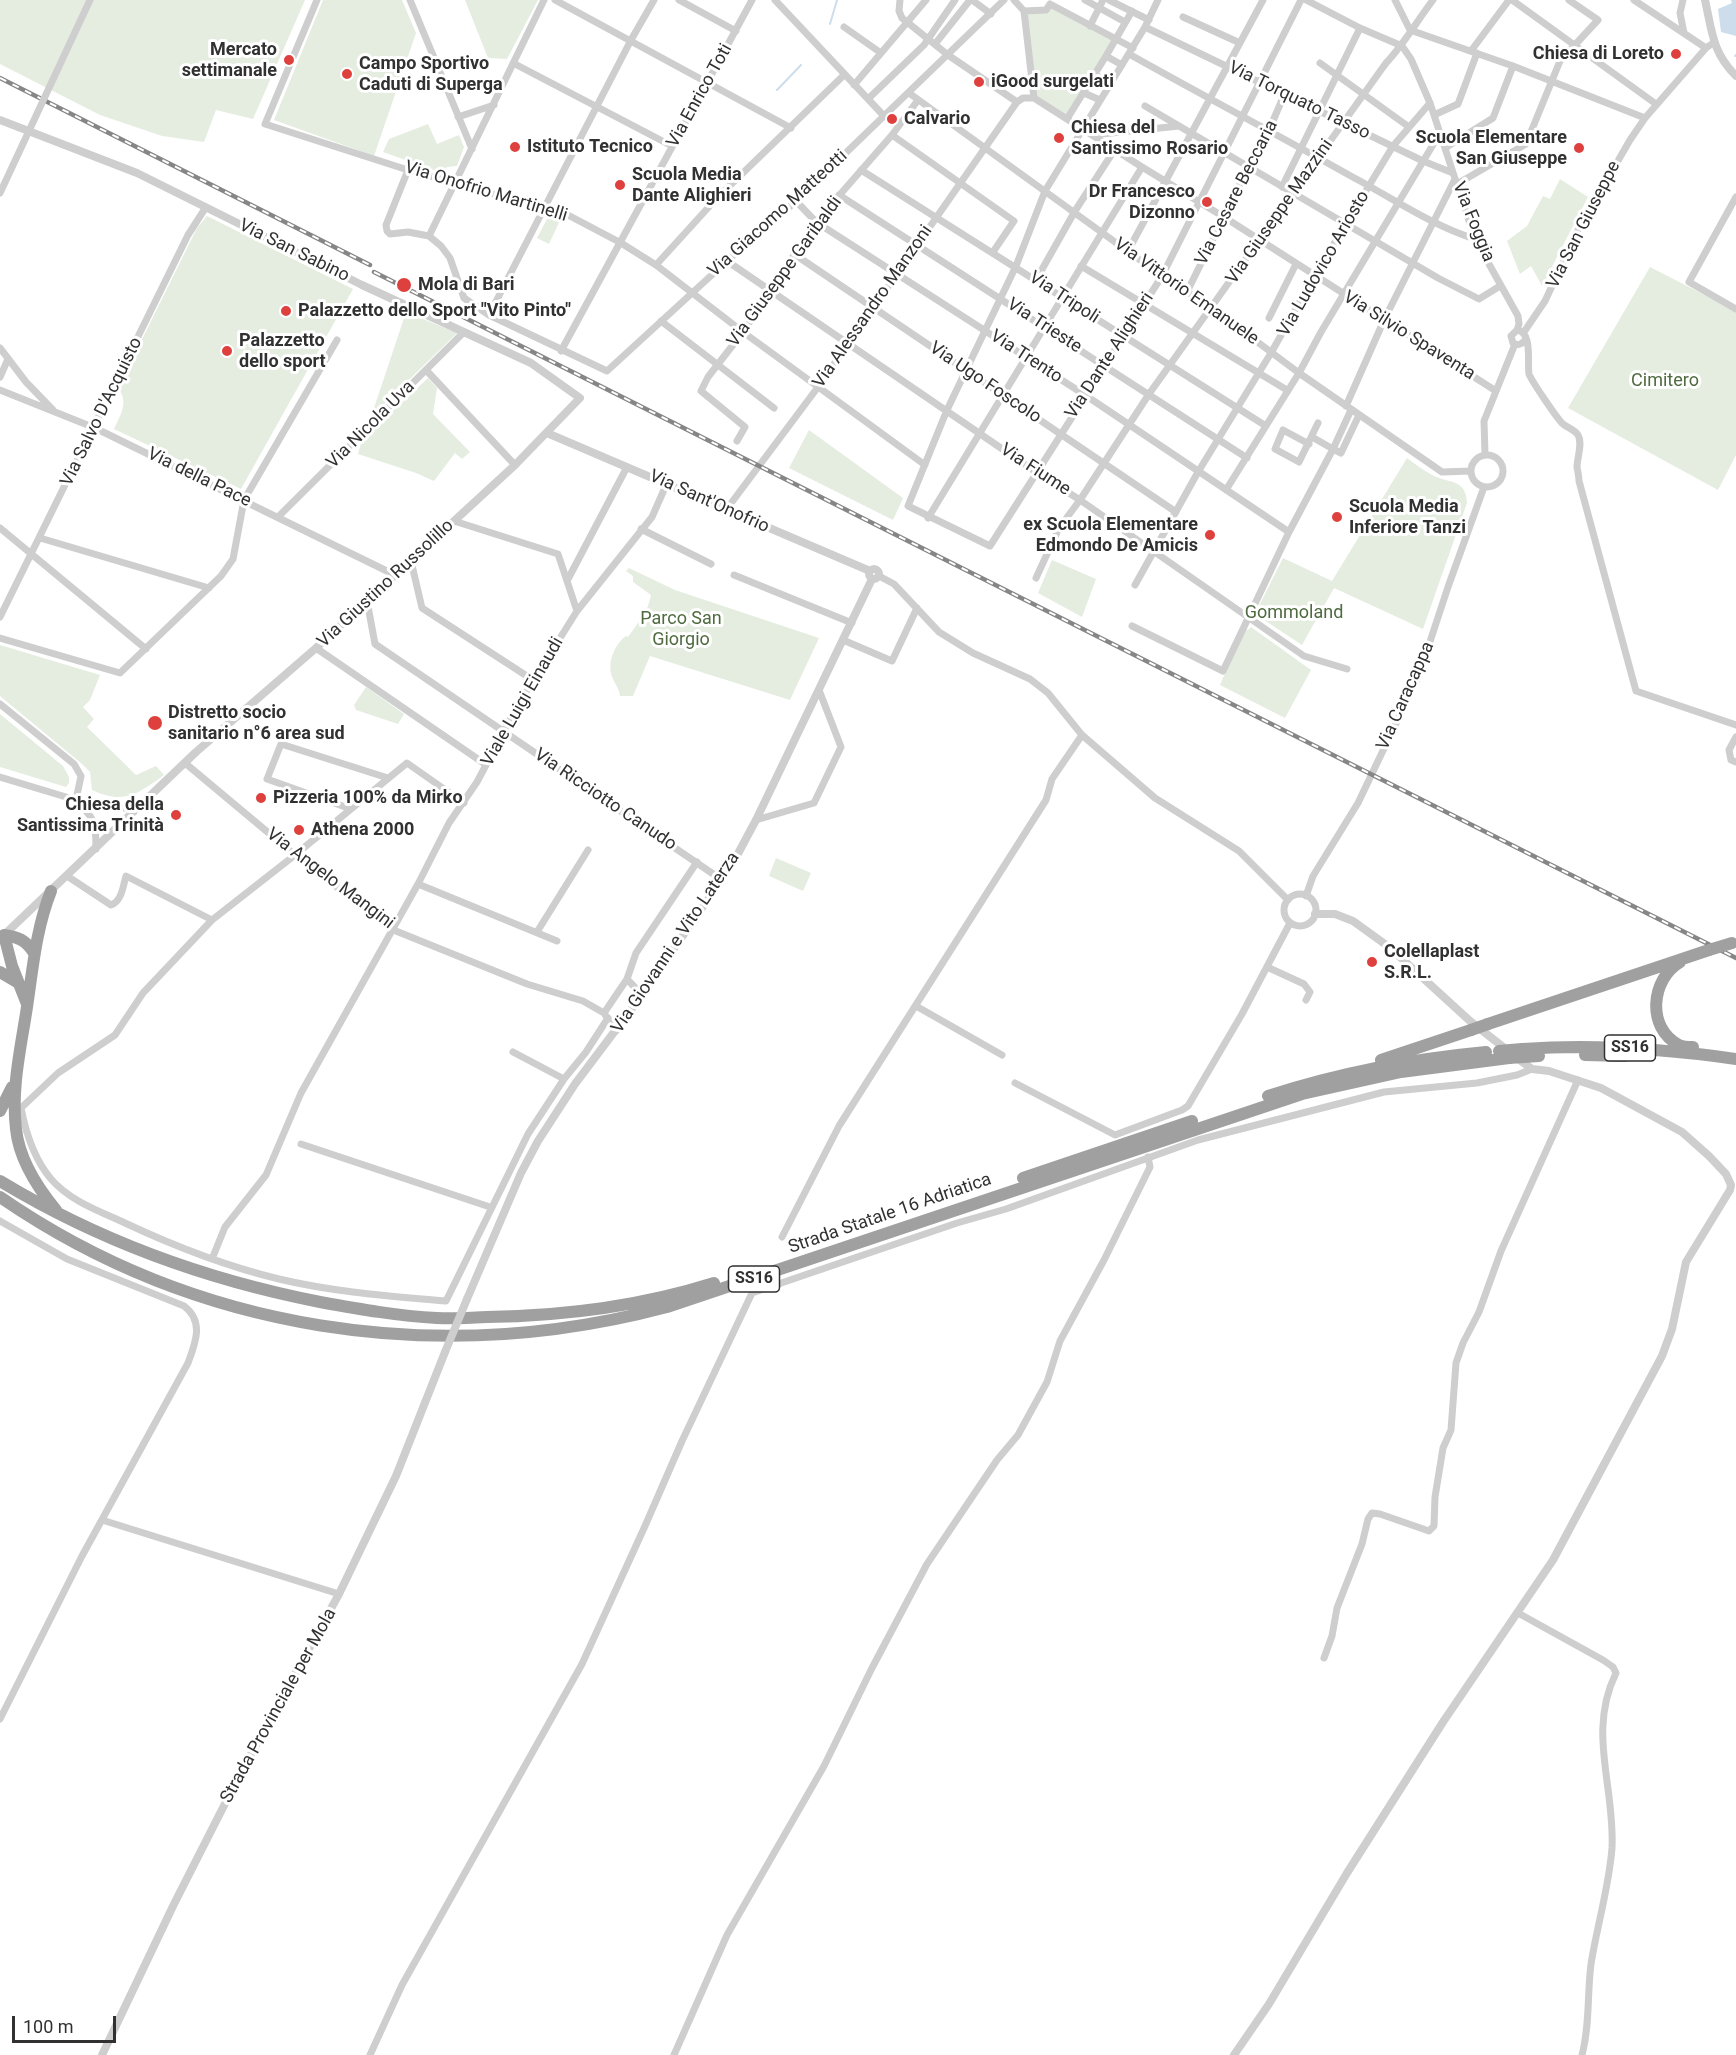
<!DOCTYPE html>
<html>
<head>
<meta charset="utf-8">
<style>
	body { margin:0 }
	#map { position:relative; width:1736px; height:2055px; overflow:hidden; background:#fff; font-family:Roboto,sans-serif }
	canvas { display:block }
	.scale { position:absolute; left:12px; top:2016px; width:104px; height:27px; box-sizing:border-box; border:3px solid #313131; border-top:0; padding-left:8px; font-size:18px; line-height:21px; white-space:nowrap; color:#313131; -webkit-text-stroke:4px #fff; paint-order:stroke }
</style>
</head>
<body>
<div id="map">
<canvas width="1736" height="2055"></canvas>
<div class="scale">100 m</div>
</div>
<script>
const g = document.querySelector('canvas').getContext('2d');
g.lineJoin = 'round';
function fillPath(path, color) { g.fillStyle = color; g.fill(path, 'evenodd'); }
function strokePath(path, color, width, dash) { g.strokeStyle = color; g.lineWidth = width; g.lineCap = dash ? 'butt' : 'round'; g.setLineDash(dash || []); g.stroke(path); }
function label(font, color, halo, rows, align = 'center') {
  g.font = font + ' Roboto,sans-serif'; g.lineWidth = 6; g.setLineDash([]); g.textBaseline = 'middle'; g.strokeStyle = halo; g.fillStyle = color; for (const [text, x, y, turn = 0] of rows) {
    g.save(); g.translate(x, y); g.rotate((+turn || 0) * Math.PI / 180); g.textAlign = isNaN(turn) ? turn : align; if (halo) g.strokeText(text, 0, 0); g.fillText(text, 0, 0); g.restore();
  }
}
const green = new Path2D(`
	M0,0H305L253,119L216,110L204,142L162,136L100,115L0,64Z
	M323,0H402L416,33L374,156L274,120Z
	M465,0H538L507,59L488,58Z
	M1051,6L1114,40L1070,113L1063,115L1035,97L1025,12Z
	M428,124L437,144L459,135L464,147L457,166L447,167L442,173L383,152L389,139Z
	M1560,179L1588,197L1542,286L1531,266L1520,274L1507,241L1527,226L1543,196L1550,199Z
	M556,214L562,216L549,244L537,238L547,219Z
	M207,216L353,289L241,489L114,429C121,414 129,402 118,388L197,228Z
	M1650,267L1736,311V455L1718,490L1568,408Z
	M406,312L457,333L371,417Z
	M428,378L437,388L433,414L470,452L462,459L455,453L434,481L416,473L358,454L362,440Z
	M809,430L903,498L893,520L789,468Z
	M1407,458C1415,464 1423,470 1432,475C1449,484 1466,478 1467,503L1423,629L1334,588L1302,645L1255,614L1283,558L1332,581Z
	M1052,560L1096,579L1082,617L1038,593Z
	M629,568L675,590L819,638L790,700L650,656L633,696H620C619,688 616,686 613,679C606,664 614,645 626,636L628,637C638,622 648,613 651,595L633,582V576L626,571Z
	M1251,627L1311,670L1285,718L1220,685L1244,628L1248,630Z
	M0,645L100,675L90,700L83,707L94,719L87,727L136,775L156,766L164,775C138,794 124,805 92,790L90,772L82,764L0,696Z
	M366,687L404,714L398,724L356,710L354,705Z
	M0,714L63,766L69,777V783L66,787L0,767Z
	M776,858L811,873L803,891L769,876Z`);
const water = new Path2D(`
	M1731,0H1736V36L1721,32L1718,9L1732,3Z`);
const stream = new Path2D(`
	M830,24L837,0
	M1735,56L1736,55
	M777,90L801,65`);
const minor = new Path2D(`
	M317,0L265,124L408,170L568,215L621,243L656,265L743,332L925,465
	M410,0L472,149
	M555,0L791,128
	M679,0L736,31
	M775,0L884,116
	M900,0L899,11L902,18L948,55L1017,102
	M972,0L991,14
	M1014,0L1024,11L1034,98
	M1085,0L1125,22
	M1109,0L1149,20
	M1158,0L1145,27L1045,191L1016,266L947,410L908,506L990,546L1162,276L1301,0
	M1306,0L1360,28L1402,46L1411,59L1430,103L1475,239L1518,316L1519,324L1517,330
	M1395,0L1410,30
	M1512,0L1656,104
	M1634,0L1706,48
	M1683,0L1680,13L1684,33
	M1024,11L1046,10L1050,4L1133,48
	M1183,17L1240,43
	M1090,26L1103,0
	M844,27L881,53
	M1145,27L1423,161L1453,173
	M1410,30L1513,66L1645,118
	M935,44L970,0
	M1471,51L1509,0
	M1129,54C1202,95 1276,134 1349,175C1389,196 1432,226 1475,239
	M1106,56L1122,65
	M513,63L672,146
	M1320,63L1409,127
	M1095,75L1111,83
	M854,85L926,0
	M909,93L1162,276L1212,308L1299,373L1442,472L1471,471
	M1084,93L1100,100
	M868,99L924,45L955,0
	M1145,106L1438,278L1479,299L1500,286
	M1434,115L1458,104L1477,53
	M458,117L494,105
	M1067,119L1106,56L1132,11
	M892,135L1014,221L993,252
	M1092,135L1179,126
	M1445,148L1493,118L1513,66
	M408,170L386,225L387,231L390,234L408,232L429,236L441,246L450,258L464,298L489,315L607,371L727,261L796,201L1004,0
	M861,170L1266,426
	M1457,184L1526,144L1560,61L1598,20L1569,0
	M1282,187L1360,28
	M839,195L1247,458
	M1736,197L1689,282L1736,309
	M796,201L816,222L1085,395L1289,532
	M429,236L544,0
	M1128,251L1263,0
	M794,254L1176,512
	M727,261L1036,472L1080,500L1304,656L1347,669
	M656,265L716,199L844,75
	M1081,266L1287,390
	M1036,280L1075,211L1115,149
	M1187,292L1248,168L1269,130L1285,93
	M489,315L631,40L654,0
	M1269,318L1296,264
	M661,321L774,408
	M1524,332L1545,301L1579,228L1630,140L1645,118L1706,48L1713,43
	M1526,339C1523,344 1518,346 1513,343L1511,336L1517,330C1533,332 1527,363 1529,374C1531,380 1558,420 1563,424C1568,428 1575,430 1578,435C1583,443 1577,458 1577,467C1578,472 1579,477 1579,481L1636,691L1736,725
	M0,348L26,382L53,410
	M561,351L752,0
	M426,370L515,465
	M0,377L8,359
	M0,390L95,428L395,575
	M1346,406L1384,320L1455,179
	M1351,410L1333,449L1341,453L1359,415
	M737,441L745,427L701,391L708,377L743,332L816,222L892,135L918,100
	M1309,444L1283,430L1275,449L1299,462L1318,423
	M1485,454L1484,421L1515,344
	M1471 471a16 16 0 1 1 32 0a16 16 0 1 1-32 0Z
	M1226,490L1299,373L1321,332L1440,133
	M726,510L818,387L1017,102L1023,98H1034L1142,167L1224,217L1496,391
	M278,517L464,332
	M928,518L1142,167
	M454,521L558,554L577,611
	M0,528L146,649
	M641,529L711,564
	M40,538L209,588
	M411,561L422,608L533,680
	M734,575L852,623
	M879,576L894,584L939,632L973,653L1030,679L1048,693L1082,735L1155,798L1239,851L1288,900
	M1036,578L1059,528L1080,500L1149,394L1386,63C1404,44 1417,21 1433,0
	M567,581L627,467
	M1135,585L1198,472L1271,353L1315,275L1393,146L1430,103
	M367,601L375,644L722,880
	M0,617L188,235L206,207
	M1132,626L1223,671L1289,532L1333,449L1312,437
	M0,638L120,673L221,576L233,559L244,500L337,340
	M843,640L892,661L917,608
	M316,648L485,764
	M0,704L74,764L81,776L76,800
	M1736,737L1729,750L1731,760L1736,762
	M185,763L295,855L391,929L527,984L583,1001L604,1013L616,1031
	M0,777L76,800L109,808H138
	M76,800C95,820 96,821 96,849
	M464,803L407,763L295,855L212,920L143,993L115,1035L58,1073L21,1108C26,1134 34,1159 51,1179C70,1201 99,1211 125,1223C174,1246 225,1266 279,1279C333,1292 390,1296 446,1301L528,1134L564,1079L586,1052L608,1018
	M351,809L267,779L281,744L388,778
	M756,820L814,803L841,747L819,690
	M67,876L111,905C122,901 123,886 126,876L212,920
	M418,884L557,941
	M1284 910a16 16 0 1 1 32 0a16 16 0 1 1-32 0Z
	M1306,896L1313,876L1358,803L1419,675L1448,587L1484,487
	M537,932L588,850
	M1267,967L1304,984L1310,992L1306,1000
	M627,979L642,995
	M916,1006L1002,1055
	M604,1013L627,979L636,953L697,862
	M513,1052L564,1079
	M1015,1083L1115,1135L1182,1110L1188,1106L1242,1014L1290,923
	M301,1144L490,1207
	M0,1221L67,1259L184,1306C204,1321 196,1342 188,1363L82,1556L0,1719
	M782,1237L839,1126L1046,800L1052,779L1082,735
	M212,1259L225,1227L266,1175L301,1093L418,884L449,823L477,782L515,710L577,611L652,517L667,483
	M102,1520L339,1594
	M1518,1613L1603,1660L1613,1667L1616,1673C1587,1732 1615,1786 1612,1848C1609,1887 1597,1926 1591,1964C1587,1995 1590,2025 1582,2055
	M1324,1658L1332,1636L1337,1608L1362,1544L1368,1519L1372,1513L1380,1514L1429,1531L1434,1526L1435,1497L1443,1448L1451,1430L1456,1363L1463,1343L1479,1312L1501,1251L1578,1080
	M370,2055L402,1985L582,1664L645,1526L682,1441L752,1293L957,1223L1006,1209L1198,1140L1384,1092L1477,1083L1517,1075L1532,1069
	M674,2055L727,1935L824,1766L872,1668L927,1564L997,1460L1018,1435L1047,1382L1060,1341L1104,1260L1150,1167L1148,1157`);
const tertiary = new Path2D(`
	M1705,0C1712,31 1712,52 1736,76
	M0,120L137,173L362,285L531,363L580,398L515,465L316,648L196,752L4,935
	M547,433L870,571
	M869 574a5 5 0 1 1 10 0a5 5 0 1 1-10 0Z
	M1315,914H1335L1353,921L1389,947L1470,1021L1507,1050
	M467,1299L521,1173L538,1141L575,1084L642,995L733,863L756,820L872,579
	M102,2055L174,1904L239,1776L339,1594L396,1476L445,1352
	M1234,2055L1269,2004L1347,1873L1443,1722L1553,1560L1662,1356L1672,1329L1686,1262L1730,1190L1731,1185L1726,1174L1709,1156L1682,1132L1601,1088L1549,1071L1532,1069L1517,1058`);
const trunk = new Path2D(`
	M51,891C36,929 33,967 27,1007C21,1047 11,1088 16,1129C19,1159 37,1187 56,1210
	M1680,962C1651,979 1646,1028 1679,1045C1683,1047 1689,1047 1693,1047
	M0,972L17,982
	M27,1004L12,966L4,935C18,937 26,940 34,953
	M1488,1024L1709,950
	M1523,1049C1594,1044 1666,1049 1736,1059
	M1585,1055L1625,1056
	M1381,1060L1471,1030
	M1268,1096C1339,1073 1411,1059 1486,1052
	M0,1111L12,1087
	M1023,1178L1192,1121
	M0,1181C99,1241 207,1280 320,1302C359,1309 398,1316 437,1318C453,1319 470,1318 487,1317C563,1316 641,1306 714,1283
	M0,1197C196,1332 437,1368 667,1307L1302,1094L1401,1072L1509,1058`);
const rail = new Path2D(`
	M0,78L370,265
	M374,272L1736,958`);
const minorBridge = new Path2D(`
	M0,193L90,0`);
const tertiaryBridge = new Path2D(`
	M445,1352L467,1299`);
const trunkBridge = new Path2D(`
	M1709,950L1732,943
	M1471,1030L1488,1024
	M1499,1051L1522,1049
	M1509,1058L1539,1056`);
const markers = [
	[1676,54,6,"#de413d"],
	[289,60,6,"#de413d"],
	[347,74,6,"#de413d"],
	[979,82,6,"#de413d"],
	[892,119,6,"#de413d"],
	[1059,138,6,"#de413d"],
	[515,147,6,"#de413d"],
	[1579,148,6,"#de413d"],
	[620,185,6,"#de413d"],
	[1207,202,6,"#de413d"],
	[404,285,8,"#de413d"],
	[286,311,6,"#de413d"],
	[227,351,6,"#de413d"],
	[1337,517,6,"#de413d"],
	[1210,535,6,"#de413d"],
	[155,723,8,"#de413d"],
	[261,798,6,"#de413d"],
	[176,815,6,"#de413d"],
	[299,830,6,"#de413d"],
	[1372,962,6,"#de413d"]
];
const shields = [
	[1630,1048,51],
	[754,1279,51]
];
const shieldNames = [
	["SS16",1630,1048],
	["SS16",754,1279]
];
const poiNames = [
	["Mercato",277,50,"right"],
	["settimanale",277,71,"right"],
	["Chiesa di Loreto",1664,54,"right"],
	["Campo Sportivo",359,64],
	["Caduti di Superga",359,85],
	["iGood surgelati",991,82],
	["Calvario",904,119],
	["Chiesa del",1071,128],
	["Santissimo Rosario",1071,149],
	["Scuola Elementare",1567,138,"right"],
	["San Giuseppe",1567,159,"right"],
	["Istituto Tecnico",527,147],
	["Scuola Media",632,175],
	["Dante Alighieri",632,196],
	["Dr Francesco",1195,192,"right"],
	["Dizonno",1195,213,"right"],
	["Mola di Bari",418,285],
	["Palazzetto dello Sport \"Vito Pinto\"",298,311],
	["Palazzetto",239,341],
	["dello sport",239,362],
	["Scuola Media",1349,507],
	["Inferiore Tanzi",1349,528],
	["ex Scuola Elementare",1198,525,"right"],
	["Edmondo De Amicis",1198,546,"right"],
	["Distretto socio",168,713],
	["sanitario n°6 area sud",168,734],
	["Pizzeria 100% da Mirko",273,798],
	["Chiesa della",164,805,"right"],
	["Santissima Trinità",164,826,"right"],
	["Athena 2000",311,830],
	["Colellaplast",1384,952],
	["S.R.L.",1384,973]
];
const streetNames = [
	["Via Enrico Toti",700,96,-61],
	["Via Torquato Tasso",1299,101,26],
	["Via Onofrio Martinelli",486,192,17],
	["Via Cesare Beccaria",1237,193,-63],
	["Via Giuseppe Mazzini",1280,212,-55],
	["Via Giacomo Matteotti",778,214,-42],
	["Via Foggia",1473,222,68],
	["Via San Giuseppe",1584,225,-63],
	["Via San Sabino",294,251,26],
	["Via Ludovico Ariosto",1324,264,-60],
	["Via Giuseppe Garibaldi",785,272,-54],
	["Via Vittorio Emanuele",1186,292,35],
	["Via Tripoli",1064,298,33],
	["Via Alessandro Manzoni",873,307,-55],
	["Via Trieste",1044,326,33],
	["Via Silvio Spaventa",1409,336,32],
	["Via Dante Alighieri",1110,356,-57],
	["Via Trento",1026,357,33],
	["Via Ugo Foscolo",985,383,34],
	["Via Salvo D'Acquisto",102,412,-64],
	["Via Nicola Uva",371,425,-45],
	["Via Fiume",1035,470,33],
	["Via della Pace",199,478,26],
	["Via Sant'Onofrio",709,502,24],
	["Via Giustino Russolillo",386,584,-43],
	["Via Caracappa",1406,696,-66],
	["Viale Luigi Einaudi",523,702,-60],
	["Via Ricciotto Canudo",605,800,34],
	["Via Angelo Mangini",330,879,37],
	["Via Giovanni e Vito Laterza",676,943,-56],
	["Strada Statale 16 Adriatica",890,1214,-19],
	["Strada Provinciale per Mola",279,1706,-61]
];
const parkNames = [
	["Cimitero",1665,381],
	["Gommoland",1294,613],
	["Parco San",681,619],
	["Giorgio",681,640]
];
fillPath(green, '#e5ede0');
fillPath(water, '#cdddeb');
strokePath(stream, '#cdddeb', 2);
strokePath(minor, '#cecece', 7);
strokePath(tertiary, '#cecece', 8);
strokePath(trunk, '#a0a0a0', 12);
strokePath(rail, '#868686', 4.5);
strokePath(rail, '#fff', 2, [7]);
strokePath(minorBridge, '#cecece', 7);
strokePath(tertiaryBridge, '#cecece', 8);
strokePath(trunkBridge, '#a0a0a0', 12);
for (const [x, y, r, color] of markers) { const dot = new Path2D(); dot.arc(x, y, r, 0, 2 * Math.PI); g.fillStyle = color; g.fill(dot); strokePath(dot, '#fff', 2); }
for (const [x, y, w] of shields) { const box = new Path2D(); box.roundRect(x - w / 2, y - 13, w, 26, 4.5); g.fillStyle = '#fff'; g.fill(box); strokePath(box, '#313131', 1.5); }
label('bold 16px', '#313131', null, shieldNames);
label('bold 18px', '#313131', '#fff', poiNames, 'left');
label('18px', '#313131', '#fff', streetNames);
label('18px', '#506b40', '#fff', parkNames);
</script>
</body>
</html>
